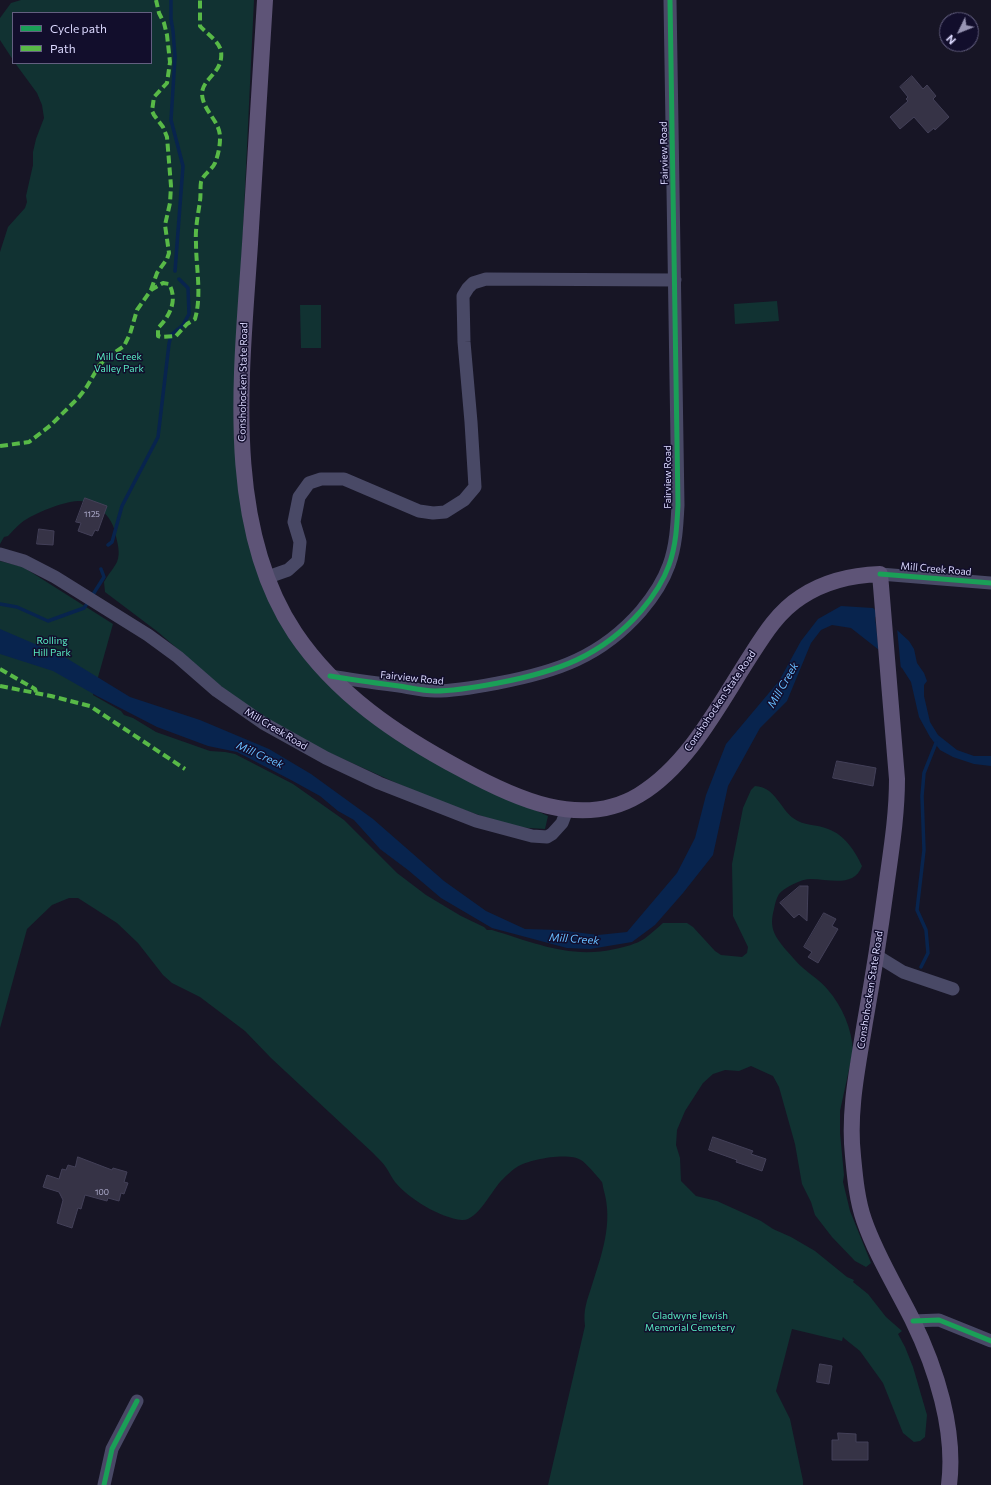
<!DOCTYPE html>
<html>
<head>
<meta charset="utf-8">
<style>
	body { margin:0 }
	#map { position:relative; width:991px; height:1485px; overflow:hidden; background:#171525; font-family:Commissioner,sans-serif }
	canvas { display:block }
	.legend { position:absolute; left:12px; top:12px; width:140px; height:52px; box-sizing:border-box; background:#120e2c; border:1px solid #635f80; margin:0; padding:5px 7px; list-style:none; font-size:12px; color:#dcd9ff }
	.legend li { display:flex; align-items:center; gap:8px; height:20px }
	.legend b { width:20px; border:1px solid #635f80 }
	.north { position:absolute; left:939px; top:12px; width:40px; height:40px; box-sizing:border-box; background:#120e2c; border:1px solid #635f80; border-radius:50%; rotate:227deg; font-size:11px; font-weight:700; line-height:16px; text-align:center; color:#dcd9ff }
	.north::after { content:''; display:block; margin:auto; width:14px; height:18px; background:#9794b3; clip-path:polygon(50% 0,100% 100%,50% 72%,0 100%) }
</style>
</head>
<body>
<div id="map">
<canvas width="991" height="1485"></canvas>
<ul class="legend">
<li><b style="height:5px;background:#1a9f57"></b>Cycle path</li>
<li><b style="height:5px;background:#58b947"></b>Path</li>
</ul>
<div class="north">N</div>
</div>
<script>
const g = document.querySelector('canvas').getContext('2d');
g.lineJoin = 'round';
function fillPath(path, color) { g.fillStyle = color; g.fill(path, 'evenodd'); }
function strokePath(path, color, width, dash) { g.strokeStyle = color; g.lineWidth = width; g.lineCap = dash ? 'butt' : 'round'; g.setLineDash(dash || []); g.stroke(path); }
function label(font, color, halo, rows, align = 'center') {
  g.font = font + ' Commissioner,sans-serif'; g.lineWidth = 3; g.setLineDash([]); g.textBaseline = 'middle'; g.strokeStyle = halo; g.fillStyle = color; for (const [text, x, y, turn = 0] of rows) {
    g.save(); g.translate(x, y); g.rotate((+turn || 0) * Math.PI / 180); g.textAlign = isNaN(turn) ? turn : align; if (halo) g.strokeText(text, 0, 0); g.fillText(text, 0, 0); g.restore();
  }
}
const green = new Path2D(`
	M21,0H254L235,398L237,460L297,647L323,680L357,711L405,743L474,782L548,816L545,829L514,827L432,799L301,740L245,707L158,632L105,592L104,582C107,576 114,568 117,562C121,552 117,542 115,532C112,516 95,500 78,501C62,502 34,513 21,523C16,527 12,532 8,536L4,537L0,544V252L8,227L25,208L27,202L26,196L33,165V152L36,139L44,118L42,105L37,93L15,63H151V13H13V60L0,40V18L11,3Z
	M777,301L779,321L735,324L734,304Z
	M300,305H321V348H301Z
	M0,561L23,567L113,624L93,695L121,711L124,715L133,718L156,732L210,751L225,752L235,754L293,784L344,820L397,873L426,895L461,916L484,927L487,930H492C535,943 570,959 615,949C625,947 636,944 644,939C651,934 657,928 663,923H687L693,927L715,951L721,955L742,957L747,953L748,947L733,916L732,864L743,808L751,790L755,786C775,787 780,808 793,818C803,826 817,824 828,829C845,835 855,851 862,866C854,888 829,879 811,879C801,879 785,887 779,894C776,899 775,904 774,909C769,928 774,935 786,950C792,956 797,963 803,968C811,975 821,981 828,990C842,1006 852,1029 853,1051L840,1111V1133L844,1175L843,1182L850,1211L871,1263L866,1267L855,1261L832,1237L815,1215L811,1202L802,1184L795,1144L779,1087L773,1076L751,1066L739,1071L725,1070L713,1074L703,1083L685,1111L677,1130L676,1145L680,1158L681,1181L696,1196L717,1201L761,1221L773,1229L791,1237L815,1251L847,1277L854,1280L853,1282L868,1294L886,1317L902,1331L898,1334L905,1347L913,1367L927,1415L925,1437L920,1441L914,1442L903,1433L883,1383L860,1351L845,1339L843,1337L842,1341L792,1329L776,1391L790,1419L803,1481V1485H548L585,1326C583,1309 587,1301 592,1285C602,1254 613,1223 604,1191C603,1188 603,1185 602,1182C598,1177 586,1163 581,1160C569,1152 529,1159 517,1167C512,1170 507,1175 503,1179C492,1189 478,1221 462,1220C440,1218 408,1198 395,1182C391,1177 389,1171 385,1166C382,1162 377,1157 373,1153L271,1058L245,1031L200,997L172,983L163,975L138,943L117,923L78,898H69L52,905L27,929L0,1028Z`);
const water = new Path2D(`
	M841,606L873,608L909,641L914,649L917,663L924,673L927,681L924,685V696L930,722L938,735L957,750L974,756H991V766L974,764L953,757L940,750L930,737L919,717L911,682L902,668L851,628L832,625L821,630L811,643L787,701L760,728L728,786L713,855L683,893L655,925L632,942L590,949L567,948L492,928L441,898L408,870L380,849L354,820L338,811L320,796L291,780L237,752L208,746L157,727L97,696L53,671L0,654V629L63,656L130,697L200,720L269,749L311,774L373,819L444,881L486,911L525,929L558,930L598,935L627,932L677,873L695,838L706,795L726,744L779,681L801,641L818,619Z`);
const pier = new Path2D(`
	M875,617L888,620L897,628L901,670L879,652Z`);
const stream = new Path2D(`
	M171,0V19L173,31L175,57L171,120L183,166L175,271
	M108,545L112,542L122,506L158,437L169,344L171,335L183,325L189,314L188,288L179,279
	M92,596L104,577L101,569
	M0,604L17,607L48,621L84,608L89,601
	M921,967L928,953L926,930L917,910L924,850L922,796L924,773L936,743`);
const building = new Path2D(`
	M912,76L923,89L927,85L936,96L933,99L949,117L935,130L934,128L928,133L914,117L900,129L890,117L908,101L906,99L908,97L900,87Z
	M85,498L107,506L98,531L95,530L92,536L78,531L81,523L76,522Z
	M39,529L54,531L53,545L37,544Z
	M837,761L876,768L873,786L833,778Z
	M800,886H808L807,921L799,914L794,918L780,903Z
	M824,913L836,919L832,926L838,929L818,963L808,957L812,952L804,947Z
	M713,1137L753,1151L751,1154L766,1159L762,1171L736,1162L737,1160L709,1150Z
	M78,1157L112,1170L113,1168L127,1172L124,1182L128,1183L124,1194L121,1193L119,1201L108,1198L107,1201L85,1195L81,1209L78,1208L72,1228L57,1223L63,1200L59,1192L43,1187L47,1175L59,1179L62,1169L66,1170L68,1165L75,1167Z
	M820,1364L832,1366L829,1384L817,1382Z
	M838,1433L856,1434V1442H868V1460H832V1440H838Z`);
const minor = new Path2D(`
	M0,554L24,561L55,577L148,635L178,657L217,691L263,723L326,758L379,783L476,821L532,836L547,837L552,834L562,823L567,810
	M880,574L991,583
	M268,577L288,570L298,561L300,542L294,522L299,497L309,483L321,479H344L419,511L433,513L445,512L464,500L475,487L471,422L464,342L463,296L468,288L473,283L486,279L675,280
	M330,676C353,680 376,683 399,686C411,688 424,691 435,691C457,691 477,687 498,683C556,672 601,657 641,611C652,598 663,582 669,565C676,546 677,525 678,505L670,0
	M877,956L903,972L953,989
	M913,1321L939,1320L991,1341
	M104,1485L112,1449L137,1401`);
const major = new Path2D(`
	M265,0C260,81 255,163 250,244C242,369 222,523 295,633C336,694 397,735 461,769C514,798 581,830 639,795C689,765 720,703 751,655C765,633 779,611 801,597C825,581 852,575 880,574L897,779C897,816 891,851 886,888C880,933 873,977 865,1022C858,1066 848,1111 853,1156C855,1177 857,1200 864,1220C876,1255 896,1287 912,1319C936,1368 956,1430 949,1485`);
const quiet = new Path2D(`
	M151,290L157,273L167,259L169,253L165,225L170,203L171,186L167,137L163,127L154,115L152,111L154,97L167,83L170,62L167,35L164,23L159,13L156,0
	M0,446L29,442L51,425L79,397L86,388L99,366L104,360L124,346L130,334L137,310L151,290L163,283L169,284C178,300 170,316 158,328V336L161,337L176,336L187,324L195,319C202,295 196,267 196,243C195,229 198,215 200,201C201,195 200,188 201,182C203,174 212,170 215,163C218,156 220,146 220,139C221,121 203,112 202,94C202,78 224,73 221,51C219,41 206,33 200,26V0
	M0,669L35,689L36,692
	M0,686L51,696L90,706L185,769`);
const cycleway = new Path2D(`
	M880,574L991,583
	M330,676C353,680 376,683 399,686C411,688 424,691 435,691C457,691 477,687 498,683C556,672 601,657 641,611C652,598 663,582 669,565C676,546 677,525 678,505L670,0
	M913,1321L939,1320L991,1341
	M104,1485L112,1449L137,1401`);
const numberNames = [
	["1125",92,514],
	["100",102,1192]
];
const streetNames = [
	["Fairview Road",664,153,-91],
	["Conshohocken State Road",243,382,-89],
	["Fairview Road",668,477,-90],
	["Mill Creek Road",936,569,5],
	["Fairview Road",412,678,6],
	["Conshohocken State Road",720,701,-56],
	["Mill Creek Road",276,729,31],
	["Conshohocken State Road",870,990,-81]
];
const parkNames = [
	["Mill Creek",119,357],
	["Valley Park",119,369],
	["Rolling",52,641],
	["Hill Park",52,653],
	["Gladwyne Jewish",690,1316],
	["Memorial Cemetery",690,1328]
];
const waterNames = [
	["Mill Creek",783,685,-60],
	["Mill Creek",260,755,24],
	["Mill Creek",574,939,4]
];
fillPath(green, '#113232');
fillPath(water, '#08244e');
fillPath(pier, '#171525');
strokePath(stream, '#08244e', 3.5);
fillPath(building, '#363346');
strokePath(building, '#434058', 1);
strokePath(minor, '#494966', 13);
strokePath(major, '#5e5477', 16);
strokePath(quiet, '#58b947', 4, [8, 4]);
strokePath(cycleway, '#1a9f57', 5);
label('8px', '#b2b0d1', null, numberNames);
label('10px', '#dcd9ff', '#120e2c', streetNames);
label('10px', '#58ecc2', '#120e2c', parkNames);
label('italic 11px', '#67bdff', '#120e2c', waterNames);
</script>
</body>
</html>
